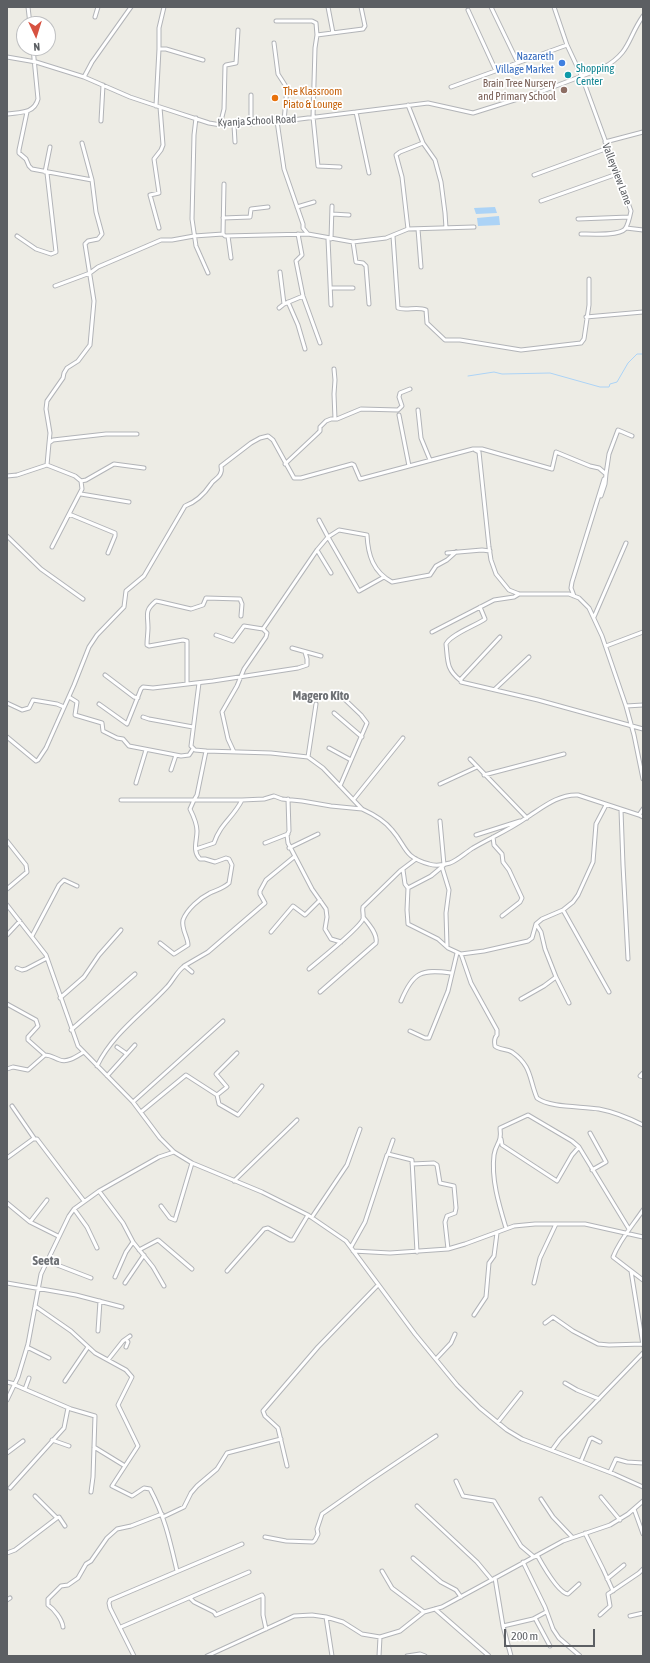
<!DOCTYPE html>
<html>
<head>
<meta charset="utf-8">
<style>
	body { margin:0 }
	#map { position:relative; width:650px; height:1663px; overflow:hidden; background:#edece5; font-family:"Asap Condensed",sans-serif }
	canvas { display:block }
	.frame { position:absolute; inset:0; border:8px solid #5c5f63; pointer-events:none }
	.north { position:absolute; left:16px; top:16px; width:40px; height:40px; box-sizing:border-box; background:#fff; border:1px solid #bebfc1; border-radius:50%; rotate:176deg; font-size:11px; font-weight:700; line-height:16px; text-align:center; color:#5c5f63 }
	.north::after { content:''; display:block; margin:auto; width:14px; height:18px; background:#d75241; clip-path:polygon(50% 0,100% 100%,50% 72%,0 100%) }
	.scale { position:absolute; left:504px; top:1629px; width:91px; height:18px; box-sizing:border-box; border:2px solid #5c5f63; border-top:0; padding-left:5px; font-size:12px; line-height:14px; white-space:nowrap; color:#5c5f63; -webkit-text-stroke:3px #fff; paint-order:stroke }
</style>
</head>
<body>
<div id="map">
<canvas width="650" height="1663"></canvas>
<div class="frame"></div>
<div class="north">N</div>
<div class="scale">200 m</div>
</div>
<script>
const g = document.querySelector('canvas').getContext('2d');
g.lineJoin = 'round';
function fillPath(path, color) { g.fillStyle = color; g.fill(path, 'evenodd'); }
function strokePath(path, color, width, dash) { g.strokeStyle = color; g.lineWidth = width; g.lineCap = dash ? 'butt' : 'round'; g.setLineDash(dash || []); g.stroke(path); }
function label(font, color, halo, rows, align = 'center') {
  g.font = font + ' "Asap Condensed",sans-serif'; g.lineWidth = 3.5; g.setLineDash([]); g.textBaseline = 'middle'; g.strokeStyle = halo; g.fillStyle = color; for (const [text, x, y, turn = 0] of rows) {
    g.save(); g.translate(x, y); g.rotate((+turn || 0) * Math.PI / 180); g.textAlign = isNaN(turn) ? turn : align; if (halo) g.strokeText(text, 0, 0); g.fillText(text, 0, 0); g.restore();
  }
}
const water = new Path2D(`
	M495,207L497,213L476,214L474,208Z
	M499,216L500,225L478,226L477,218Z`);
const stream = new Path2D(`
	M468,376L494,372L502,374L550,373L600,387H609L610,384L617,382L628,363L637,354H643`);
const minor = new Path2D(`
	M28,7L30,24
	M328,7L333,33
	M491,7L518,63
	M554,7L567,45L582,77L631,211C630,216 628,225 625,229C619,236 590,234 581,234
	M468,10L496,71
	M95,17L98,7
	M276,21H312L316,23L317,35L315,48L313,117L318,166L340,167
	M317,35L363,29L365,26L361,7
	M274,43L278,74L287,88L284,121
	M159,49V28L164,7
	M7,57L36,62L84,77L130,97L160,107L209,123L221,125L284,121L428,103L473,113L540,92L603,68C631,52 627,39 643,16
	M84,77L92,62L131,7
	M451,87L567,45
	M408,105L423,143L435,160L441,182L445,213L446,228
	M156,106L159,49H166L203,60
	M27,112L19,150V153L26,159L29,166L32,169L92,180L96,212L102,234L98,239L88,241L85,244L94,301L90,345L78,361L67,368L64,373L63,378L47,401L46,409L50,433L49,443
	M356,112L369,173
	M7,114C20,112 34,114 38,99L33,48
	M196,118L194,135L192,219L196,246L208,273
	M101,121L103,85
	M277,121L284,169L303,224V228L308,234L353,242L386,238L408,229L474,227
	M251,124V95
	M220,125L224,109L225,66L226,65L236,63L238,30
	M234,125L235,142
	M605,142L643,132
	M82,143L92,180
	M45,172L50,147
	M534,175L608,148
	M224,184L223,234L225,236L308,234
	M541,201L617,174
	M297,207L314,202
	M332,214L349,215
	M223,218L250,217L251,209L268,207
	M578,219L629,217
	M159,228L150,195L159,193L154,159L161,150L163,145L160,107
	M626,228L643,230
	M408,229L402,177L396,155L400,152L423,143
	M418,229L421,267
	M298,234L302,255L296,261L303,296L320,343
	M17,236L36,249L51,254L56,252L47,173
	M228,236L231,258
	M393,236L398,308C406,311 418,306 426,310L427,323L445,340H460L521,350L581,343L584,339L589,305V279
	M328,239L331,305
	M331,239L332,206
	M353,242L356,262L363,263L366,266L369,304
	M280,272L284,304
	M55,286L90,273L98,267L161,240H172L194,236L223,234
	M331,288H353
	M288,302L298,325L305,349
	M279,308L284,304L303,296
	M586,317L643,312
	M334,369L335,380L334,394L335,419
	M418,410L421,438L430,460
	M399,415L409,466
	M475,450L479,452L489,547L491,560L496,574L509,590L519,594H569L579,598L589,608L602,636L626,706L634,735L643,779
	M285,464L317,434L320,431V427L326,421L331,419H337L361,409L398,410L402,406L399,397L400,393L410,389
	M47,465L49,443L53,440L106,434H137
	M606,474L609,454L618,430L632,436
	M7,476L17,475L47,465L75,476L81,481L82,489L69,514L115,533V536L108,553
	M81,481L86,480L114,464L144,468
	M81,494L129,502
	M319,520L328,537L339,530L367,535C368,555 373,572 392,582L430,575L436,566L447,560L456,552
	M7,536L41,569L83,599
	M52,547L69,514
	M317,550L331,573
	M447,553L482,550L490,551
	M574,596L571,588L572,582L604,479
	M594,617L626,543
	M263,629L317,550L328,537L359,591L384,577
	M432,632L494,600L514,597L519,594
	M216,635L233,641L244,626L263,629L267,633L266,637L244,669L237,686L222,712L228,739L234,752
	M500,637L461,679V682L538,700L643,729
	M606,646L643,632
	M292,648L321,656
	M105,675L134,697L138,698
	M460,680C446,669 448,661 446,644C451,634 475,626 485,619L480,607
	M199,683L191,746L195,750L206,751
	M187,684V641L183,640L149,646L147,645C147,639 148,633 148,628C148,614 144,611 156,601L161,602L191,609L203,605L206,598L240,599L242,604L241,616
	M495,689L529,657
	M337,692L361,715L367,723L340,786
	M69,697L77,702L75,715L102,723L103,731L117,738L123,739L129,746L181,756L189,755L193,749
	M7,703L22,710L29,708L33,700L57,704L64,707
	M99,704L127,724L141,689L143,687L153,688L213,681L298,668L307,665V659L305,652
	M626,706L643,705
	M334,713L362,737
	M143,717L149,719L193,727
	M7,737L36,761L38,760L46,748L74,685L89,647L97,635L124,607L126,591L144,576L185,506C196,502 205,493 211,484C214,479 220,478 221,472C222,471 221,467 221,466L251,443L260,438L268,436L273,440L294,478H301L352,464L354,465L360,479L473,449H482L552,469L556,452L590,466L599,468L606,474L605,484L601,496
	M329,748L351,760
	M308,757L316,704
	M470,759L527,818
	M171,770L176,755
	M484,775L564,754
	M136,783L146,750
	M440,784L477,767
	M288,799L289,831L287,835L288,843L312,889L326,909L327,917L325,929L331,939L341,942
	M354,799L403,738
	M121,800H194L197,795L206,751L271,753L308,757L323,768L362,809C373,814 385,821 392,830C407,847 403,857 429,864C435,866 443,865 450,863C458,860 465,853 473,848C490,838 509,830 526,818C542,808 558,794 578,795L639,815L643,817
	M606,805L596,824L593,862L578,895L573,902L563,910L542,919L536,924L532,938L528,941L484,951L461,954L471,983L497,1030V1035C494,1038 494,1041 495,1046C500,1050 507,1049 512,1052C532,1066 529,1079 537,1098C550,1108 582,1106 599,1109C615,1112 629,1118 643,1125
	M621,810L623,865L628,959
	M639,815L643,809
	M440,821L444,865
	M476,835L520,821
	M493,837L494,845L502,854L503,862L509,870L522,898L520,902L502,916
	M7,841L26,865L27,872L7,889
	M265,843L288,834
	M289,848L318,834
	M196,849L214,843C220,824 233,818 242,800L264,799L274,796L282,799L302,801L331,806L362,809
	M442,867L449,890L446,913L447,946
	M403,870L405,884L408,888L407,910L408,924L438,939L448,948L461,954
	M408,888L431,876L443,866
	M7,905L46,955L78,1046L133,1102L160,1138L174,1152L192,1163L262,1192L308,1215L346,1241L415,1334L457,1385L480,1408L507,1430L522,1439L614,1474L643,1487
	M563,910L609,992
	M271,932L293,906L305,915L320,900
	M7,935L20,921
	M32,936L59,885L64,880L77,886
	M160,943L174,954L188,945C188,937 181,929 183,920C187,909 200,898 210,893C217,890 224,888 229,883L232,865L229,859L226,858L215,862L205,859H200C192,851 197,841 197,831C197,825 193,815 190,809L194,800H242
	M184,966L208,952L265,903L260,894V891L266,880L294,857
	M17,968L22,970L26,969L47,958
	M309,969C318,961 360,928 363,919C364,916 362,911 363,907L400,871L416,859
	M556,977L569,1003
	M320,992L376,943C378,934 368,923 363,917
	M60,998L84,977L99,955L121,930
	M521,999L544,986L556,977L545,949L541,932L536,924
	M401,1001C413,972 421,969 451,973
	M7,1004L36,1020L38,1026L28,1037V1040L45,1055
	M71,1030L135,974
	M410,1031L425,1038H429L448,991L457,953
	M117,1047L127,1054
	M97,1066C113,1033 143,1013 167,987C173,981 178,969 185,966L192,972
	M7,1069L13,1067L28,1070L45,1055C51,1055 54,1058 60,1060C68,1063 77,1056 84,1052
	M643,1073L640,1076L643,1077
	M107,1076L135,1045
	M217,1095L227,1087L216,1074L237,1053
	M133,1102L223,1021
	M12,1106L34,1138
	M141,1112L186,1075L217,1095L219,1104L238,1115L262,1086
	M590,1133L606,1162L592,1170
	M501,1139L502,1145L557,1181L572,1155L579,1147
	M388,1154L393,1140
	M7,1158L33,1139H37L84,1201
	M412,1164L434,1163L437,1165L440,1183L454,1186L456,1208L455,1213L447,1216L445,1222L448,1249
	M234,1181L297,1120
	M99,1191L123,1223L133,1242L153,1267L164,1286
	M7,1203L30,1222L58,1236
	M161,1206L170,1218L175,1220L192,1163
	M74,1209L87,1227L97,1248
	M643,1210C633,1225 620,1239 613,1257L643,1280
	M312,1217L347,1165L360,1129
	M30,1222L47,1200
	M506,1228C499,1205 491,1179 494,1155C496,1142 502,1144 500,1128L528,1115L572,1141L579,1147L629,1229
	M351,1247L365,1222L387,1155L388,1154L412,1160L417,1252
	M139,1250L158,1240L192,1269
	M353,1251L390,1253L448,1249L465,1244L514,1226L535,1224H585L643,1237
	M47,1261L91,1278
	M227,1271L264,1229L268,1228L290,1240H293L308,1215
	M631,1271L643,1345
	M115,1277L126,1252L133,1242
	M7,1283L76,1295L122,1307
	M125,1283L144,1255
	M534,1283L540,1258L556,1224
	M35,1306L71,1331L95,1353L126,1370L132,1377L118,1405L138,1446L112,1486L132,1496L144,1488L150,1489C165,1517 170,1541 177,1571
	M474,1315L486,1297L489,1263L494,1256L497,1233
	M545,1323L553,1317L573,1331L598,1344L609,1345L643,1344
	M98,1331L100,1301
	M27,1347L49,1358
	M126,1347L128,1342L126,1339
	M436,1359L451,1343L455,1334
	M108,1360L123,1341L130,1336
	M65,1381L88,1347
	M7,1382L15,1384
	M565,1383L577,1390L599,1399
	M15,1385L71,1409L95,1416L93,1477L91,1492
	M25,1389L29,1378
	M7,1400L18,1377L28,1344L41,1274L69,1216L74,1209L99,1191L159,1157L174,1152
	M498,1422L521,1393
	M52,1440L69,1446
	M94,1447L125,1466
	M552,1450L560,1439L643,1353
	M7,1453L23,1441
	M581,1461L590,1439L592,1438L600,1442
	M287,1466L278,1428L265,1416L263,1411L318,1347L378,1285
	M610,1472L616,1459L627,1462L643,1463
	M456,1481L463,1496L494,1501L521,1546L534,1557
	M10,1488L64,1428L68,1408
	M35,1496L57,1518
	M601,1497L620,1520
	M541,1499L553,1517L572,1537
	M417,1506L477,1562L492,1580
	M634,1509L643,1534
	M163,1517L184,1507L191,1493L197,1486L217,1469L227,1453L281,1439
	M585,1533L603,1569L613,1591
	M265,1537L286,1541L313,1542L315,1540L318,1534L317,1529L322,1514L369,1481L436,1436
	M7,1553L15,1550L57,1518L59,1517L65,1526
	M537,1555C542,1564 558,1593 568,1594L579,1584
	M413,1558L441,1582L456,1590L461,1597
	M523,1562L545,1607L553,1629L559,1638L580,1656
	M382,1571L392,1588L424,1612
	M495,1578L503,1626L511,1656
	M607,1579L624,1565
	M190,1598L194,1602L214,1612L216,1615L262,1595L263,1597V1615L266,1629
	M7,1600L10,1598
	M435,1609L489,1656
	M600,1615L610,1606L608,1594L639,1573L643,1569
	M630,1616L643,1613
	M326,1617L332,1656
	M535,1618L550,1646
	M503,1626L533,1619L546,1612
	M63,1627C62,1619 54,1609 48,1605V1599L61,1586L68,1585L78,1578L86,1564L91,1561L107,1538L117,1529L131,1526L162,1514
	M121,1627L249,1572
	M134,1656L110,1608L109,1603L110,1600L242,1544
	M207,1656L294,1616L312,1615L326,1617L343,1622L362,1634L380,1637L400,1631L424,1612L442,1607L563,1541L610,1525L628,1514L643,1501
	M379,1656L380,1637
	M407,1656L420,1654L425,1656`);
const markers = [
	[562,63,4,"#3f7fe0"],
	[568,75,4,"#0f9aa8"],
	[564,90,4,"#8d6e63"],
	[275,98,4,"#e8710a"]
];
const shopNames = [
	["Nazareth",554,57],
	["Village Market",554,70]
];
const cultureNames = [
	["Shopping",576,69],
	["Center",576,82]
];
const educationNames = [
	["Brain Tree Nursery",556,84],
	["and Primary School",556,97]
];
const foodNames = [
	["The Klassroom",283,92],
	["Piato & Lounge",283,105]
];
const streetNames = [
	["Kyanja School Road",257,121,-3],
	["Valleyview Lane",617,174,69]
];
const quarterNames = [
	["Magero Kito",321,696],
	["Seeta",46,1261]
];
fillPath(water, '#acd3f6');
strokePath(stream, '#acd3f6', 1);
strokePath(minor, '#b2b4b8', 5);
strokePath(minor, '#fff', 3);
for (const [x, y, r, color] of markers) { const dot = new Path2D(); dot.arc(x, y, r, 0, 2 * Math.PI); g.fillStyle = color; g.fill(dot); strokePath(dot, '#fff', 1.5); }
label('11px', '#366cbe', '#fff', shopNames, 'right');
label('11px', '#0d838f', '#fff', cultureNames, 'left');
label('11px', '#785e54', '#fff', educationNames, 'right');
label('11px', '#c56008', '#fff', foodNames, 'left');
label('11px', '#5c5f63', '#fff', streetNames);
label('bold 13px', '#6e7175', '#fff', quarterNames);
</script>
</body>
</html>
